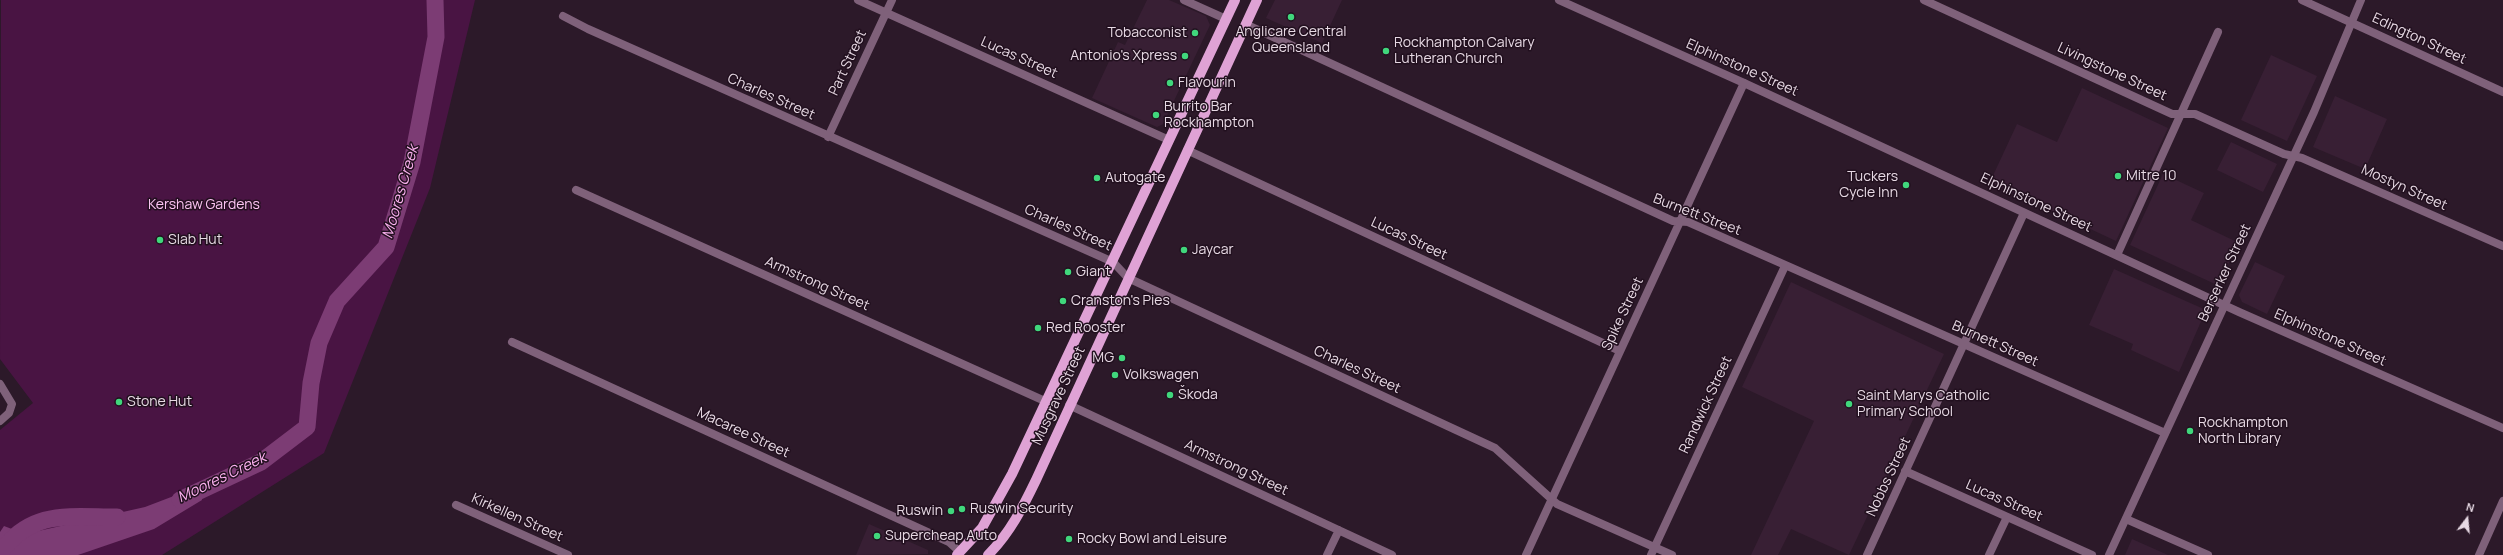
<!DOCTYPE html>
<html>
<head>
<meta charset="utf-8">
<style>
	body { margin:0 }
	#map { position:relative; width:2503px; height:555px; overflow:hidden; background:#2c1929; font-family:Manrope,sans-serif }
	canvas { display:block }
	.north { position:absolute; left:2447px; top:499px; width:40px; height:40px; -webkit-text-stroke:3px #22101f; paint-order:stroke; rotate:16deg; font-size:11px; font-weight:700; line-height:16px; text-align:center; color:#e7d9e4 }
	.north::after { content:''; display:block; margin:auto; width:14px; height:18px; background:#e7d9e4; clip-path:polygon(50% 0,100% 100%,50% 72%,0 100%) }
</style>
</head>
<body>
<div id="map">
<canvas width="2503" height="555"></canvas>
<div class="north">N</div>
</div>
<script>
const g = document.querySelector('canvas').getContext('2d');
g.lineJoin = 'round';
function fillPath(path, color) { g.fillStyle = color; g.fill(path, 'evenodd'); }
function strokePath(path, color, width, dash) { g.strokeStyle = color; g.lineWidth = width; g.lineCap = dash ? 'butt' : 'round'; g.setLineDash(dash || []); g.stroke(path); }
function label(font, color, halo, rows, align = 'center') {
  g.font = font + ' Manrope,sans-serif'; g.lineWidth = 3; g.setLineDash([]); g.textBaseline = 'middle'; g.strokeStyle = halo; g.fillStyle = color; for (const [text, x, y, turn = 0] of rows) {
    g.save(); g.translate(x, y); g.rotate((+turn || 0) * Math.PI / 180); g.textAlign = isNaN(turn) ? turn : align; if (halo) g.strokeText(text, 0, 0); g.fillText(text, 0, 0); g.restore();
  }
}
const built = new Path2D(`
	M1147,0H1169L1206,16L1210,25L1163,124L1157,127L1092,98L1118,42L1125,45Z
	M1275,0H1342L1322,43L1266,18Z
	M2271,55L2317,76L2287,141L2241,120Z
	M2082,88L2168,128L2116,241L1990,182L2017,124L2057,142Z
	M2335,96L2387,119L2365,169L2313,147Z
	M2231,142L2277,164L2263,192L2217,170Z
	M2163,174L2204,193L2191,220L2239,243L2219,282L2215,284L2130,245Z
	M2255,262L2285,276L2267,314L2242,302L2239,295Z
	M2114,269L2206,310L2179,372L2131,350L2133,344L2089,325Z
	M1791,282L1944,354L1849,555L1791,529L1778,555H1751L1814,421L1742,387Z
	M869,524L928,550V554L856,555Z
	M2132,539L2168,555H2125Z`);
const green = new Path2D(`
	M1,0H475L430,188L324,453L162,555H0V430L33,403L0,359Z`);
const water = new Path2D(`
	M200,486L202,500L154,529L78,555H0V532L4,526L25,534L145,507Z`);
const river = new Path2D(`
	M180,500L261,462L307,427L311,383L319,343L337,301L386,247L412,162L436,37L435,0
	M0,553C32,509 69,517 117,517`);
const minor = new Path2D(`
	M858,0L1169,140
	M1184,0L1226,19
	M1924,0L2172,114H2195L2284,154L2302,158L2503,246
	M2302,0L2503,92
	M563,16L588,29L1113,262L1128,278L1495,448L1557,504L1672,555
	M1245,24L1673,221L1688,222L2165,433
	M828,137L892,0
	M1187,150L1620,351
	M576,190L1047,402
	M2117,255L2218,32
	M512,342L949,542L960,552
	M0,384L12,404L9,413L0,421
	M1069,405L1392,555
	M1905,471L2092,555
	M456,505L568,555
	M2126,519L2208,555
	M1327,555L1339,530
	M1526,555L1744,83
	M1651,555L1785,266
	M1867,555L2024,213
	M1989,555L2007,517
	M2479,555L2503,501`);
const tertiary = new Path2D(`
	M1559,0L1744,83L2239,312L2503,428
	M2109,555L2314,112L2361,0`);
const primary = new Path2D(`
	M957,555L982,528L1012,474L1235,0
	M988,555C1010,533 1023,507 1036,480L1257,0`);
const markers = [
	[1291,17,4,"#40d77c"],
	[1195,33,4,"#40d77c"],
	[1386,51,4,"#40d77c"],
	[1185,56,4,"#40d77c"],
	[1170,83,4,"#40d77c"],
	[1156,115,4,"#40d77c"],
	[2118,176,4,"#40d77c"],
	[1097,178,4,"#40d77c"],
	[1906,185,4,"#40d77c"],
	[160,240,4,"#40d77c"],
	[1184,250,4,"#40d77c"],
	[1068,272,4,"#40d77c"],
	[1063,301,4,"#40d77c"],
	[1038,328,4,"#40d77c"],
	[1122,358,4,"#40d77c"],
	[1115,375,4,"#40d77c"],
	[1170,395,4,"#40d77c"],
	[119,402,4,"#40d77c"],
	[1849,404,4,"#40d77c"],
	[2190,431,4,"#40d77c"],
	[962,509,4,"#40d77c"],
	[951,511,4,"#40d77c"],
	[877,536,4,"#40d77c"],
	[1069,539,4,"#40d77c"]
];
const poiNames = [
	["Anglicare Central",1291,32,"center"],
	["Queensland",1291,48,"center"],
	["Tobacconist",1187,33,"right"],
	["Rockhampton Calvary",1394,43],
	["Lutheran Church",1394,59],
	["Antonio's Xpress",1177,56,"right"],
	["Flavourin",1178,83],
	["Burrito Bar",1164,107],
	["Rockhampton",1164,123],
	["Mitre 10",2126,176],
	["Tuckers",1898,177,"right"],
	["Cycle Inn",1898,193,"right"],
	["Autogate",1105,178],
	["Slab Hut",168,240],
	["Jaycar",1192,250],
	["Giant",1076,272],
	["Cranston's Pies",1071,301],
	["Red Rooster",1046,328],
	["MG",1114,358,"right"],
	["Volkswagen",1123,375],
	["Škoda",1178,395],
	["Saint Marys Catholic",1857,396],
	["Primary School",1857,412],
	["Stone Hut",127,402],
	["Rockhampton",2198,423],
	["North Library",2198,439],
	["Ruswin Security",970,509],
	["Ruswin",943,511,"right"],
	["Supercheap Auto",885,536],
	["Rocky Bowl and Leisure",1077,539]
];
const streetNames = [
	["Edington Street",2419,39,25],
	["Lucas Street",1019,58,24],
	["Part Street",848,63,-65],
	["Elphinstone Street",1742,68,24],
	["Livingstone Street",2112,72,25],
	["Charles Street",771,97,24],
	["Mostyn Street",2404,188,24],
	["Elphinstone Street",2036,203,25],
	["Burnett Street",1697,215,21],
	["Charles Street",1068,228,24],
	["Lucas Street",1409,239,25],
	["Berserker Street",2225,273,-65],
	["Armstrong Street",817,284,24],
	["Spike Street",1623,314,-65],
	["Elphinstone Street",2330,338,24],
	["Burnett Street",1995,344,24],
	["Charles Street",1357,370,25],
	["Musgrave Street",1059,396,-65],
	["Randwick Street",1706,405,-65],
	["Macaree Street",743,433,25],
	["Armstrong Street",1236,468,25],
	["Nobbs Street",1889,477,-65],
	["Lucas Street",2004,501,24],
	["Kirkellen Street",517,518,24]
];
const parkNames = [
	["Kershaw Gardens",204,205]
];
const waterNames = [
	["Moores Creek",401,192,-74],
	["Moores Creek",222,478,-26]
];
fillPath(built, '#381f34');
fillPath(green, '#491443');
fillPath(water, '#7c3c74');
strokePath(river, '#7c3c74', 17);
strokePath(minor, '#7f617a', 8);
strokePath(tertiary, '#7f617a', 8);
strokePath(primary, '#dfa2d5', 10);
for (const [x, y, r, color] of markers) { const dot = new Path2D(); dot.arc(x, y, r, 0, 2 * Math.PI); g.fillStyle = color; g.fill(dot); strokePath(dot, '#22101f', 1.5); }
label('14px', '#e7d9e4', '#22101f', poiNames, 'left');
label('14px', '#e7d9e4', '#22101f', streetNames);
label('14px', '#fbc3f2', '#22101f', parkNames);
label('italic 15px', '#fcb2f0', '#22101f', waterNames);
</script>
</body>
</html>
